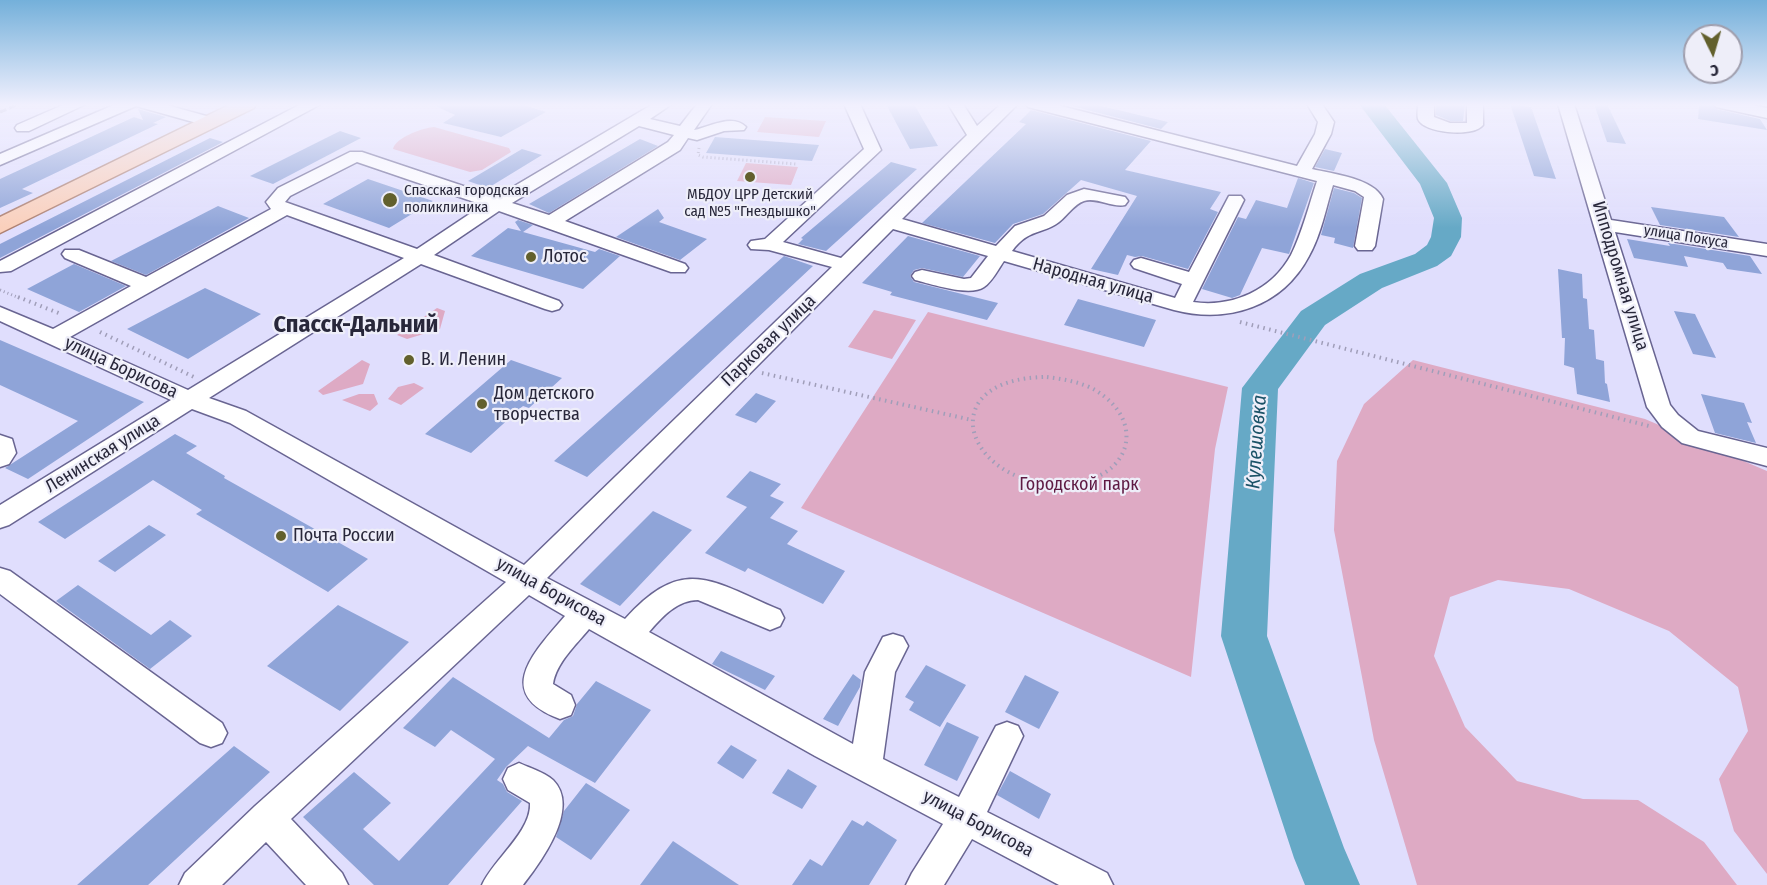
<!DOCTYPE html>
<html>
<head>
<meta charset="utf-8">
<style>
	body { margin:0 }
	#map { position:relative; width:1767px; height:885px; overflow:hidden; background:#e0defd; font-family:"Fira Sans Condensed",sans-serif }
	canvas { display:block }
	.north { position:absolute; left:1683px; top:24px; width:60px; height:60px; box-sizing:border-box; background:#eeeef9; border:2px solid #9f9ead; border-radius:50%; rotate:175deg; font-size:16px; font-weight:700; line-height:24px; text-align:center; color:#28273a }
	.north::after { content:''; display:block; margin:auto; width:21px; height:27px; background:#62602d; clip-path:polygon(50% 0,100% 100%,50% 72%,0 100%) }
</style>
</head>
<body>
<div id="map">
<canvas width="1767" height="885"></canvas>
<div class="north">С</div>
</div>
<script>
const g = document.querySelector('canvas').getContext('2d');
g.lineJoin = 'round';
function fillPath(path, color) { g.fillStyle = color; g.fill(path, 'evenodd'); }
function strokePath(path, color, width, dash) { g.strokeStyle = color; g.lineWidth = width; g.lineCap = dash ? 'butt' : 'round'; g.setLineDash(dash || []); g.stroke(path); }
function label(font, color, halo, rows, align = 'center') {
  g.font = font + ' "Fira Sans Condensed",sans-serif'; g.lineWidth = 4.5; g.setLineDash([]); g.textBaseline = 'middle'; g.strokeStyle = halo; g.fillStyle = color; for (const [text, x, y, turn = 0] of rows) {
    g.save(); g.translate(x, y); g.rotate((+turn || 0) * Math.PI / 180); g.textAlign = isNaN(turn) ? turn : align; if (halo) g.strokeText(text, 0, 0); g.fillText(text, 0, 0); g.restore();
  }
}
const green = new Path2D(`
	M765,117L826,121L819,137L757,132Z
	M434,127L509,148L511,152L482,170L470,172L393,149C395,138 422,128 434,127Z
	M746,163L798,167L791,185L737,181Z
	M437,308L445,311L440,329L407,339L397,335Z
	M874,310L916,320L892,359L848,347Z
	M928,312L1228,387L1215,449L1191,677L801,508Z
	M362,360L370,364L363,384L323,395L318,391Z
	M1413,360L1645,419L1767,471V874L1734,831L1719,779L1748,731L1738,687L1669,631L1569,589L1498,580L1450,597L1434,656L1465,727L1517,781L1583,799L1638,800L1704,842L1737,885H1417L1374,740L1334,530L1337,461L1364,404Z
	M414,383L424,388L401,405L388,399L398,387Z
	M359,394H374L378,404L370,411L342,400Z`);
const river = new Path2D(`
	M1359,104H1384L1447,183L1462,218L1461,237L1451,256L1437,266L1382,288L1325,325L1278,389L1267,636L1344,848L1360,885H1305L1294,858L1221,636L1242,388L1301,311L1360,274L1415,254L1427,245L1431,237L1434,218L1420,184Z`);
const building = new Path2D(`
	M431,104H521L546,112L501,137L443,123L455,115Z
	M886,104H914L938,146L910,149Z
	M1064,104H1093L1168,122L1161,129Z
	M1436,104H1465L1463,121H1450L1436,115Z
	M1510,104L1531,107L1556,179L1534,176Z
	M1594,104H1607L1626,144L1607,142Z
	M1699,104H1712L1716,109L1760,119L1767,130L1698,119Z
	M138,109L166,117L153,123L158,124L22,189L33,193L0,208V179L134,117L143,120Z
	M1031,110L1151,141L1125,170L1221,192L1210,209L1218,212L1188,269L1142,256L1135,257L1127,255L1118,275L1091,269L1137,196L1081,180L1043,214L1013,224L995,243L922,223L1026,124L1019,122Z
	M340,131L361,138L273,184L250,176Z
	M715,137L819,145L812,161L706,153Z
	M210,138L223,142L0,258V244Z
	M640,139L658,146L549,213L529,204Z
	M522,149L542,155L488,188L468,181Z
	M1325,149L1342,153L1334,171L1315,167Z
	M891,162L917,169L826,251L798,244L803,239L801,238Z
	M1298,178L1314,183L1289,254L1262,248L1240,295L1232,298L1202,289L1238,217L1246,219L1256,200L1287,208Z
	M368,179L433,201L389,228L323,204Z
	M1334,188L1354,193L1362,198L1353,248L1334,243L1335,238L1321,235Z
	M218,206L249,218L146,275L111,261Z
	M1651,207L1724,217L1739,237L1660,225Z
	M658,209L664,218L659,222L707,239L680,260L616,237Z
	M518,220L533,225L523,232L595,252L599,249L620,256L583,289L471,256L508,228L521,231L515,222Z
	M908,236L980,256L963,277L922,268L914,270L910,276L914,282L998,303L987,320L890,295L892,292L862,283Z
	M1627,239L1670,246L1668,243L1750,256L1762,274L1727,269L1723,263L1684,256L1688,267L1634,258Z
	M784,256L813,266L587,477L554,461Z
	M74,264L126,286L79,312L27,289Z
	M1558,269L1582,274L1583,298L1587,299L1589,329L1594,330L1596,359L1604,361L1605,383L1607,384L1610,402L1577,394L1574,368L1564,365L1565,338H1562Z
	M205,288L261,314L188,359L127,329Z
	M1078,299L1156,320L1144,347L1064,325Z
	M1674,311L1695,314L1716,358L1693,354Z
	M0,340L44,359L144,402L28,479L5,468L78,421L0,385Z
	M511,360L562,378L529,408L523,406L471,453L425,434Z
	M756,393L776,401L756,423L735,415Z
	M1701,394L1744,403L1752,423L1747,422L1756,443L1715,433Z
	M175,434L197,446L186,453L225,476L224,478L368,559L328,592L196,514L202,510L153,480L65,539L38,522Z
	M750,471L781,484L770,496L784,502L770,518L798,531L787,544L845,571L823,604L748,568L745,572L705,553L747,507L726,497Z
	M653,511L692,530L620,606L580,584Z
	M149,525L166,535L115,572L98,561Z
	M78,585L151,635L170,620L192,636L150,669L56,601Z
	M338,605L409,642L340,711L267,666Z
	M721,651L775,676L765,690L712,664Z
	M926,665L966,685L940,727L909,710L914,702L905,697Z
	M853,674L861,680L860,687L838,726L823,719Z
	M1025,675L1059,692L1039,729L1005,712Z
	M453,677L549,738L564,720L573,716L577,704L596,681L651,710L595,783L528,746L506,767L497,780L503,784L507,792L522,801L448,885H374L303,817L354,772L391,803L363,829L399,861L495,759L451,730L435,747L403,728Z
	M947,722L979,737L957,781L924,765Z
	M731,745L757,760L743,779L717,763Z
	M234,746L270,772L148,885H77Z
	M788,769L817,786L802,809L772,793Z
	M1010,771L1051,794L1039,819L997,795Z
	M586,783L630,810L591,860L556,837L564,811Z
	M852,820L863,826L867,821L897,840L869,885H792L810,859L822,866Z
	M673,841L739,885H640Z`);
const pathFar1 = new Path2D(`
	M699,148L698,155L703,157L796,164
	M0,290L22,299`);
const path = new Path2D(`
	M18,297L61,314
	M1240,322L1649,426
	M100,332L194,377
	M762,373L972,420
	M1047,377C1063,379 1081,382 1095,390C1147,421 1131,477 1073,483C969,495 924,378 1047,377Z`);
const minor = new Path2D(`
	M65,104H86L29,131H17L15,128L17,125Z
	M116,104H163L217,119L219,122L211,127L136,106L0,165V154Z
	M301,104H321L11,271L0,272V261Z
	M653,104H672L650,119L680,126L697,104H712L694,130C709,127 733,113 746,127L744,130L724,131L697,140L688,138L680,150L565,221L685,264L688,268L685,272H671L499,211L434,255L559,301L562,305L559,309L552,311L545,309L421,264L209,398L246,411L524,565L832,267L769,250L751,249L748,245L751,241L765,239L864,149L844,104H860L881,150L783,242L841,258L967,135L948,104H963L977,126L1001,104H1018L902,219L996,246L1015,226L1044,216L1067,195L1084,189L1125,197L1128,201L1125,205C1112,208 1097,197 1084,201C1074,204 1067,216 1059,222C1042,235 1029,228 1012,251L1175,298L1182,284L1134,268L1131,264L1134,260L1141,258L1189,272L1229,196H1241L1244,200L1193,302C1232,308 1272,290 1291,255C1302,233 1309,205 1317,181L1028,107L1026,104H1053L1297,166L1315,134L1318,122L1307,104H1322L1334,122L1331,134L1312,169C1332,174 1374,178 1383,199L1375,246L1372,250H1358L1355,246L1364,197L1355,191L1333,185C1326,208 1321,235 1309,256C1282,307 1228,324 1174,310L1004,261C999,268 992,282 984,287C970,297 931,284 915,280L912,276L915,272L922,270L964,279L971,278L988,256L893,229L547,578L625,619C684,554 711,581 780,610L784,618L780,626L770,630L698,600C677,600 662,617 649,632L853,744L865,672L883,637L893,634L903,637L908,646L895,672L883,759L959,797L996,726L1007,722L1018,726L1023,736L987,812L1107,873L1113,885H1059L972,839L944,885H906L912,873L943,824L815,756L589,629C576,645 556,663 553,684L571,695L575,705L571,715L560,719C493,694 533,653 565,616L529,595L291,819L342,873L348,885H306L266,842L222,885H179L185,873L255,806L506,582L230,423L192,409L9,525L0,528V505L171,400L0,321V307L53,329L131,286L65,258L62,254L65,250H79L146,277L271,209L266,202L278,188L350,152H362L496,197ZM639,126L674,135L668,142L549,215L512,203ZM357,162L483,205L417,249L285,202L290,196ZM287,215L404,258L188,390L70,337Z
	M1418,104H1434V117L1450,123H1467V104H1483V125C1473,138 1423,133 1418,119C1417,115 1418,108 1418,104Z
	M1558,104H1574L1611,220L1767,244V256L1615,232L1670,405L1678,415L1698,431L1767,448V466L1682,443L1662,427L1647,407Z
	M1714,104H1747L1767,108V118L1716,107Z
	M0,435L12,439L16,453L9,464L0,467Z
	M0,568L10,571L222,723L227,733L222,743L211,747L200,743L0,594Z
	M519,763C530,768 544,772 553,780C581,808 541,862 523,885H482C493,860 532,831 530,803L508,790L503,779L508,768Z`);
const major = new Path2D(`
	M231,104H256L254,108L0,233V217Z`);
const rail = new Path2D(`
	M0,112L19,104`);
const markers = [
	[750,177,6,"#62602d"],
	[390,200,8,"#62602d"],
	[531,257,6,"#62602d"],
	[409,360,6,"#62602d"],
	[482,404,6,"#62602d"],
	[281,536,6,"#62602d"]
];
const farPoinames = [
	["Спасская городская",404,191],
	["поликлиника",404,208],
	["МБДОУ ЦРР Детский",750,195,"center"],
	["сад №5 \"Гнездышко\"",750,212,"center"]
];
const farStreetnames = [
	["улица Покуса",1686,237,9]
];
const poiNames = [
	["Лотос",543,257],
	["В. И. Ленин",421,360],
	["Дом детского",494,394],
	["творчества",494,415],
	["Почта России",293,536]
];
const streetNames = [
	["Ипподромная улица",1620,276,73],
	["Народная улица",1093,281,16],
	["Парковая улица",769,341,-44],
	["улица Борисова",121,368,25],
	["Ленинская улица",103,454,-32],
	["улица Борисова",551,592,29],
	["улица Борисова",978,824,28]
];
const parkNames = [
	["Городской парк",1079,485]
];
const waterNames = [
	["Кулешовка",1257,442,-86]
];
const districtNames = [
	["Спасск-Дальний",356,325]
];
fillPath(green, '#deaac4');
fillPath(river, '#66a9c6');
fillPath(building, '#8fa4d8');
strokePath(minor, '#696592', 3);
strokePath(major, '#ae8172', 3);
strokePath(pathFar1, '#a09eb9', 3, [1, 3]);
strokePath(path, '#a09eb9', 4, [1.5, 4.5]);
fillPath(minor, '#fff');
fillPath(major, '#fad0bc');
strokePath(rail, '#807f98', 3, [7, 3]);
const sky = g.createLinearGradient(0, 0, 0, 228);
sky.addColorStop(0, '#74b0da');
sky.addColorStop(0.46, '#f1f0fe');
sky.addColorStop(1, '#f1f0fe00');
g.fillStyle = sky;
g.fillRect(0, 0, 1767, 228);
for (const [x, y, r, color] of markers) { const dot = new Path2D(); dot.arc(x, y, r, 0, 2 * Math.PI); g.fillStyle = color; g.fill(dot); strokePath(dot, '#eeeef9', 2); }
label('15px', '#28273a', '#eeeef9', farPoinames, 'left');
label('15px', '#28273a', '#eeeef9', farStreetnames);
label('18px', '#28273a', '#eeeef9', poiNames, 'left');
label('18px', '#28273a', '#eeeef9', streetNames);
label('18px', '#5f1a43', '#eeeef9', parkNames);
label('italic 20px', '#1b5267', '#eeeef9', waterNames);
label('bold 24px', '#28273a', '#eeeef9', districtNames);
</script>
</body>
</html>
